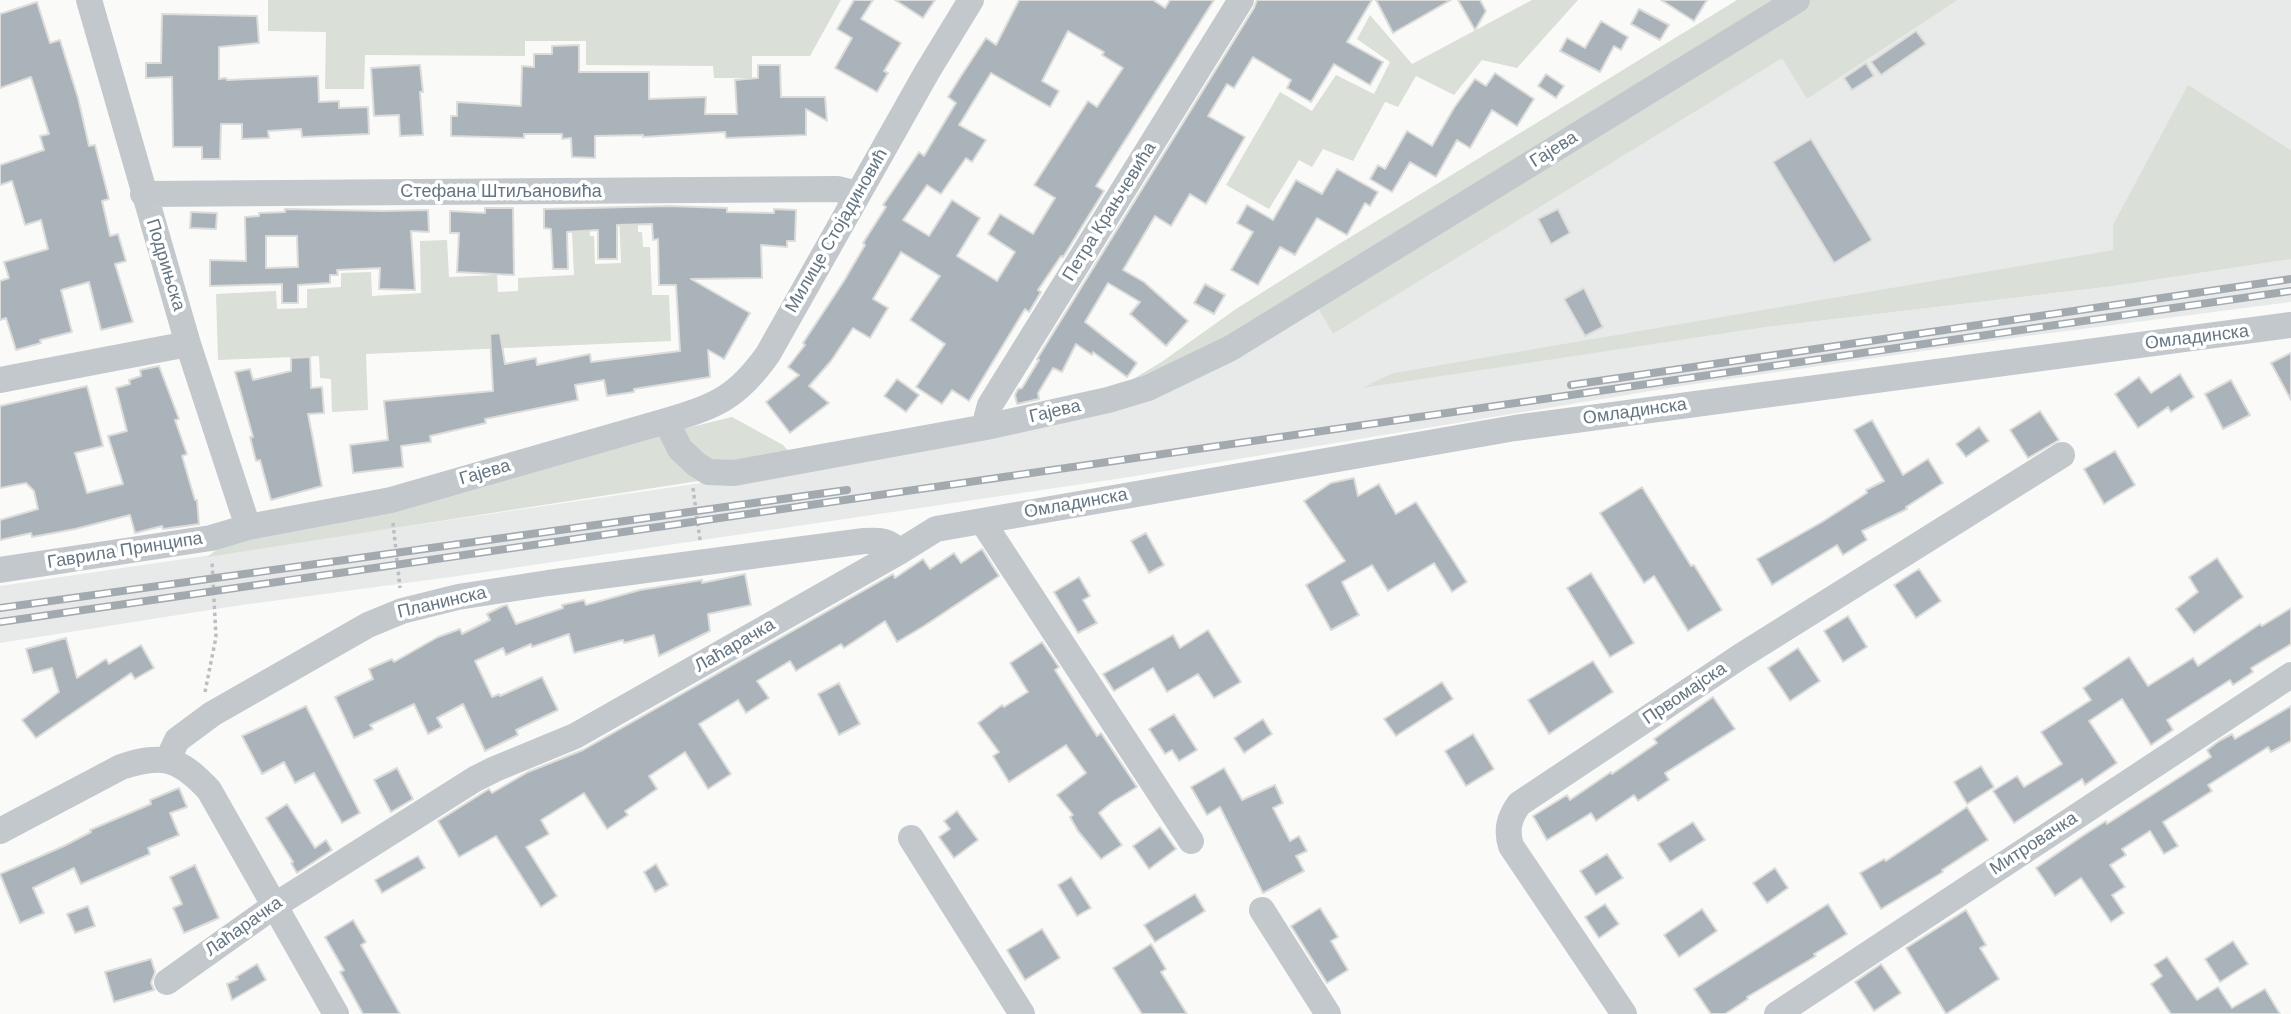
<!DOCTYPE html>
<html>
<head>
<meta charset="utf-8">
<style>
	body { margin:0 }
	canvas { display:block; background:#fafaf8 }
</style>
</head>
<body>
<canvas width="2291" height="1014"></canvas>
<script>
const g = document.querySelector('canvas').getContext('2d');
g.lineJoin = 'round';
function fillPath(path, color) { g.fillStyle = color; g.fill(path, 'evenodd'); }
function strokePath(path, color, width, dash) { g.strokeStyle = color; g.lineWidth = width; g.lineCap = dash ? 'butt' : 'round'; g.setLineDash(dash || []); g.stroke(path); }
function label(font, color, halo, rows, align = 'center') {
  g.font = font + ' "DM Sans",sans-serif'; g.lineWidth = 7; g.setLineDash([]); g.textBaseline = 'middle'; g.strokeStyle = halo; g.fillStyle = color; for (const [text, x, y, turn = 0] of rows) {
    g.save(); g.translate(x, y); g.rotate((+turn || 0) * Math.PI / 180); g.textAlign = isNaN(turn) ? turn : align; if (halo) g.strokeText(text, 0, 0); g.fillText(text, 0, 0); g.restore();
  }
}
const built = new Path2D(`
	M1958,0H2291V150L2188,86L2114,250L1393,373L1366,387L1767,327L2114,286L2291,259V302L2020,337L1681,386L1123,478L458,576L235,606L0,643V586L728,479L1072,416L1318,307L1333,334L1782,57L1807,99Z`);
const green = new Path2D(`
	M268,0H841L810,56H752V78H714L713,66L586,65V41H525V56L365,55L364,89H325L326,32L268,31Z
	M1532,0H1578L1517,68L1482,60L1454,95L1416,76L1398,107L1385,102L1353,161L1323,149L1312,167L1299,160L1269,209L1226,185L1280,92L1312,111L1336,75L1374,94L1390,62L1357,39L1370,15L1412,64Z
	M1737,0H1958L1807,99L1782,58L1333,334L1318,308L1072,416L1163,361L1236,309L1339,244Z
	M2188,85L2291,150V259L2114,286L1767,327L1362,388L1393,373L2113,250V225Z
	M571,211H589L590,236H594L595,264L621,263L619,215L638,214V232H642L643,247H650L652,295H669L671,341L366,354L368,410L332,412L331,379L320,378L319,356L218,360L216,294L276,291L277,309L307,308V289L341,287V273L371,272L372,296L421,293L420,241L447,240L449,277L497,275L498,292L518,291V278L574,275Z
	M732,417L783,445L802,465L207,557L231,539Z`);
const building = new Path2D(`
	M854,0H873L861,19L901,43L884,71L888,73L877,92L835,68L852,38L837,29Z
	M895,0H935L923,18Z
	M1019,0H1153L1165,8L1170,0H1214L1096,186L1104,191L1063,257L1061,256L1038,290L1041,292L1029,312L1025,309L969,401L952,390L942,404L916,387L945,344L910,320L940,276L901,252L873,299L888,308L870,338L853,328L831,361L809,386L829,403L790,433L766,402L799,375L788,367L805,345L803,343L844,281L865,245L863,243L886,207L883,205L919,152L924,156L956,103L948,97L961,76L986,38L996,45ZM1068,31L1104,52L1102,55L1123,68L1097,107L1088,101L1034,185L1055,198L1033,234L1000,214L988,234L1015,252L997,281L957,256L980,218L952,200L929,236L903,220L927,185L941,194L966,158L972,162L986,140L959,125L991,73L1050,107L1059,91L1042,81Z
	M1257,0H1372L1347,42L1383,62L1370,85L1334,64L1311,102L1287,88L1291,80L1253,57L1234,88L1227,84L1208,116L1245,137L1206,204L1190,194L1171,226L1155,216L1123,270L1144,282L1188,321L1166,346L1130,314L1140,302L1108,283L1085,322L1137,363L1127,377L1093,352L1092,355L1076,344L1062,372L1053,368L1038,393L1039,399L1017,404L1015,395L1018,389L1022,388L1039,360L1037,359L1254,8Z
	M1376,0H1451L1393,33Z
	M1458,0H1480L1486,11L1475,30Z
	M1661,0H1707L1694,21Z
	M37,2L50,43L60,40L78,98L89,146L95,145L109,199L102,201L110,236L118,234L126,261L115,264L133,322L101,330L89,282L61,290L72,332L40,340L41,343L16,350L6,318L0,320V281L9,278L4,262L48,249L41,220L25,225L12,181L0,185V165L44,150L40,136L49,134L31,77L0,88V14Z
	M1639,9L1669,25L1660,40L1631,24Z
	M162,14L257,16L259,43L219,47V79L226,78L227,80L318,76L319,102L339,101V108L368,107L369,134L302,137L301,129L268,131L269,138L242,139V124H221L220,159H202V147H173L172,77L146,78V63H161Z
	M1601,21L1628,37L1621,50L1614,46L1600,72L1560,51L1567,38L1585,48Z
	M1916,31L1926,44L1881,75L1871,62Z
	M579,45V72H649V99L706,97L705,114H737L735,80L758,78V65H780L781,97H825L827,121L806,109V135L726,138L725,132L643,137V135L595,136V158L572,157L571,138L562,139V134H524V138L451,136V116H457V102L521,106L522,66L534,67V54H552V46Z
	M1866,63L1874,76L1852,90L1844,78Z
	M420,65L423,92H420L423,135L400,136L399,115L374,116L371,68Z
	M1495,73L1534,99L1517,126L1492,110L1470,148L1457,140L1436,177L1410,162L1392,192L1370,179L1378,165L1385,169L1407,131L1432,146L1454,108L1475,79L1486,86Z
	M1546,74L1564,86L1556,98L1538,86Z
	M1811,139L1872,240L1834,263L1773,162Z
	M1337,169L1378,192L1370,206L1365,203L1347,235L1317,218L1295,255L1280,247L1258,285L1231,270L1253,232L1237,223L1247,205L1273,220L1296,180L1322,194Z
	M669,206L727,208V212L774,213V209L796,210L795,241H787V247L761,245L762,278L691,279L750,313L724,359L708,350L710,377L634,389V392L607,396L604,380L575,385L578,400L485,419L486,423L430,436L431,442L401,446L403,467L353,473L350,445L388,440L384,401L493,391L490,334L500,333L505,364L536,358L537,365L590,354L591,362L680,351L676,285H659L658,239L653,240L652,224L617,225V259H598V230L567,232L568,269H553L551,229L544,228V209Z
	M485,208H513L514,275L457,272L459,233H450V211L485,213Z
	M285,209L383,211L428,210L429,232L411,231L415,290L379,289L380,268L337,270L338,275H330V283L298,285V303H282V284L210,286V260L246,261L245,217L259,216V213L285,212ZM266,236H297L298,267L266,268Z
	M1558,209L1570,233L1551,244L1538,219Z
	M191,212L217,213L216,229L190,228Z
	M1205,284L1225,295L1214,314L1194,303Z
	M1584,288L1603,327L1585,336L1564,299Z
	M2291,353V400L2271,363Z
	M310,357L311,388L322,387L324,413L308,414L322,486L271,500L260,460L256,461L250,437H253L235,372L250,369L253,380L291,371V358Z
	M159,366L179,419L175,420L187,454L182,456L195,500H197L199,524L163,529L162,526L135,533L130,515L75,529L32,537L31,533L0,540V520L38,509L34,491L26,483L0,488V406L87,386L103,446L75,453L87,493L123,484L108,436L127,431L116,388L130,384L129,380L141,376L140,370Z
	M2180,374L2194,397L2171,412L2168,407L2138,428L2115,394L2139,377L2151,393Z
	M897,379L919,395L906,412L884,396Z
	M2231,380L2250,415L2223,429L2205,394Z
	M2040,411L2059,440L2028,458L2010,430Z
	M1872,420L1903,475L1928,459L1943,483L1906,507L1907,509L1862,531L1867,540L1843,555L1837,545L1772,585L1757,559L1822,522L1867,493L1866,490L1884,481L1854,430Z
	M1979,427L1989,441L1966,457L1956,444Z
	M2115,451L2135,485L2104,504L2084,469Z
	M1354,478L1358,496L1379,484L1396,514L1416,502L1467,582L1452,592L1434,563L1388,591L1372,565L1342,582L1359,615L1331,630L1306,585L1345,561L1304,501L1331,483Z
	M1642,487L1691,566L1694,565L1722,610L1688,631L1654,576L1644,583L1600,513Z
	M1146,533L1164,565L1149,573L1131,541Z
	M982,549L999,576L924,626L897,642L885,621L844,648L841,644L796,671L790,661L757,681L769,698L746,713L738,700L699,724L731,774L708,789L685,752L649,776L657,789L625,811L628,815L607,829L584,793L541,820L549,834L526,847L557,896L541,907L496,836L459,857L438,821L489,789L492,793L528,772L583,750L893,574L895,578L923,559L930,569L954,553L961,563Z
	M2217,558L2243,597L2194,633L2176,609L2198,592L2189,577Z
	M1919,569L1941,601L1916,618L1894,585Z
	M1591,573L1634,643L1610,657L1567,588Z
	M745,574L751,605L708,614L710,631L659,656L654,635L624,643L623,640L574,653L569,634L532,647L531,644L506,655L503,648L475,661L492,697L499,694L500,696L542,677L558,710L516,730L518,735L485,751L463,704L437,718L442,727L428,734L414,704L370,725L373,729L354,738L335,697L373,679L369,669L392,659L394,662L438,637L460,629L462,634L490,620L487,614L503,606L507,605L516,624L563,608L562,605L584,600L586,605L640,590L702,580V583Z
	M1079,577L1090,596L1083,600L1097,623L1078,633L1054,592Z
	M2291,608V644L2251,668L2253,672L2233,685L2230,680L2167,720L2173,730L2151,745L2122,699L2089,721L2117,763L2085,785L2082,779L2014,823L1993,791L2017,776L2024,787L2062,764L2041,732L2091,700L2083,688L2129,657L2148,686L2193,658L2198,666L2260,624L2262,626Z
	M1848,616L1867,647L1843,662L1824,631Z
	M1208,630L1241,682L1214,698L1198,674L1167,692L1153,668L1114,691L1103,674L1173,635L1180,648Z
	M66,638L77,678L106,659L109,664L141,645L154,668L135,679L131,673L36,738L22,720L59,692L52,668L33,673L26,649Z
	M1042,642L1059,667L1055,670L1077,705L1097,736L1101,733L1137,787L1111,803L1099,813L1122,845L1101,859L1078,831L1070,817L1073,815L1057,795L1086,773L1066,745L1009,782L993,756L999,752L978,723L1002,705L1004,707L1028,692L1010,663Z
	M1798,648L1820,681L1790,701L1768,668Z
	M1593,661L1613,692L1549,734L1528,700Z
	M1442,682L1453,699L1396,736L1384,719Z
	M839,683L860,724L839,735L818,694Z
	M1713,697L1735,729L1665,773L1669,780L1638,801L1634,795L1596,821L1591,813L1547,840L1533,816L1567,795L1570,800L1611,772L1612,774L1657,743L1654,739Z
	M306,706L360,813L342,823L314,773L295,783L284,762L262,774L242,736Z
	M2291,706V741L2271,752L2268,747L2208,785L2212,791L2163,822L2178,846L2164,854L2150,831L2122,849L2126,855L2110,865L2125,887L2112,895L2124,913L2111,922L2081,878L2055,896L2036,868L2084,835L2106,821L2107,824L2211,757L2207,750L2219,741L2232,734L2235,739Z
	M1174,714L1197,750L1179,761L1172,750L1165,754L1149,729Z
	M1263,719L1272,734L1244,753L1234,738Z
	M1473,734L1494,769L1466,786L1445,751Z
	M1981,766L1994,787L1967,804L1954,782Z
	M397,768L413,799L391,812L374,780Z
	M1224,768L1242,800L1275,785L1283,803L1273,808L1290,841L1299,836L1307,851L1296,856L1304,871L1263,893L1220,807L1207,815L1191,787Z
	M179,788L187,807L170,813L179,835L148,848L150,854L81,884L74,868L33,888L44,913L20,923L0,874L64,846L91,832L90,830L151,804L150,800Z
	M287,804L315,848L326,840L332,850L297,873L291,863L293,862L266,818Z
	M1967,807L1988,840L1942,870L1943,872L1881,909L1860,873L1884,859L1886,861Z
	M957,811L978,840L954,858L939,837L950,829L944,821Z
	M1693,822L1705,840L1670,862L1658,844Z
	M1160,827L1176,849L1149,869L1133,846Z
	M1607,854L1623,878L1596,895L1580,871Z
	M418,856L425,868L382,893L375,880Z
	M656,864L668,885L655,892L644,872Z
	M195,865L219,918L184,933L173,908L182,904L170,877Z
	M1775,868L1788,888L1767,903L1753,883Z
	M1071,877L1091,908L1077,916L1058,885Z
	M1195,894L1205,911L1155,942L1144,925Z
	M1605,904L1619,924L1599,938L1585,917Z
	M1828,904L1847,934L1814,954L1816,956L1747,997L1748,999L1725,1014H1711L1694,989Z
	M88,906L95,926L75,933L67,914Z
	M1320,908L1338,937L1331,941L1348,970L1327,983L1291,926Z
	M1702,909L1717,931L1679,957L1664,935Z
	M1966,910L1986,945L1980,948L1999,979L1946,1014L1906,948Z
	M353,920L366,942L361,945L400,1014H363L340,972L344,970L325,937Z
	M1042,929L1060,958L1025,980L1007,950Z
	M2233,941L2248,964L2220,982L2205,959Z
	M1151,944L1166,969L1161,972L1187,1014H1142L1113,968Z
	M2167,957L2197,1000L2218,987L2232,1008L2265,989L2280,1014H2171L2151,984L2162,976L2154,965Z
	M151,959L155,972L151,983L154,990L114,1002L105,972Z
	M257,964L266,980L232,1000L227,984L238,979L236,977Z
	M1881,964L1901,993L1874,1011L1855,982Z`);
const path = new Path2D(`
	M693,488L700,540
	M393,523L400,588
	M205,692L216,637L212,561`);
const minor = new Path2D(`
	M89,0L188,344L248,527
	M143,194L837,189L858,194
	M0,380L188,344
	M666,421L680,449L696,464L708,472L734,473L986,427L1108,400L1148,388L1231,348L1797,0
	M986,427L987,416L990,405L1241,0
	M982,521L1191,841
	M0,570L211,538L248,527L391,500L666,421C716,406 737,398 768,354L927,72L971,0
	M168,759L177,740L212,714L368,625L402,611L458,597L548,583L864,541C879,540 889,540 899,552
	M0,831L121,767C163,753 179,758 209,790L336,1014
	M911,838L1022,1014
	M1262,910L1328,1014
	M167,982L274,906L475,779L495,769L575,736L899,552L936,529L1515,428L2291,325
	M1624,1014L1511,846C1506,830 1509,818 1519,804L1741,656L2062,455
	M1777,1014L2291,675`);
const rail = new Path2D(`
	M1571,385L2291,279
	M0,608L847,490
	M0,622L2291,291`);
const streetNames = [
	["Гајева",1554,150,-32],
	["Стефана Штиљановића",501,192],
	["Петра Крањчевића",1110,212,-58],
	["Милице Стојадиновић",837,231,-60],
	["Подрињска",165,265,73],
	["Омладинска",2197,338,-7],
	["Гајева",1055,412,-13],
	["Омладинска",1635,412,-8],
	["Гајева",485,473,-16],
	["Омладинска",1076,504,-10],
	["Гаврила Принципа",125,551,-9],
	["Планинска",442,603,-13],
	["Лаћарачка",735,646,-30],
	["Првомајска",1685,694,-34],
	["Митровачка",2034,844,-33],
	["Лаћарачка",244,927,-35]
];
fillPath(built, '#e8e9e9');
fillPath(green, '#dadfd7');
fillPath(building, '#aab3b9');
strokePath(building, '#dcdcda', 2);
strokePath(path, '#bbbfc2', 3.5, [3.5, 3.5]);
strokePath(minor, '#c3c8cc', 26);
strokePath(rail, '#a2aab0', 8);
strokePath(rail, '#fff', 5, [16]);
label('18px', '#657683', '#fff', streetNames);
</script>
</body>
</html>
